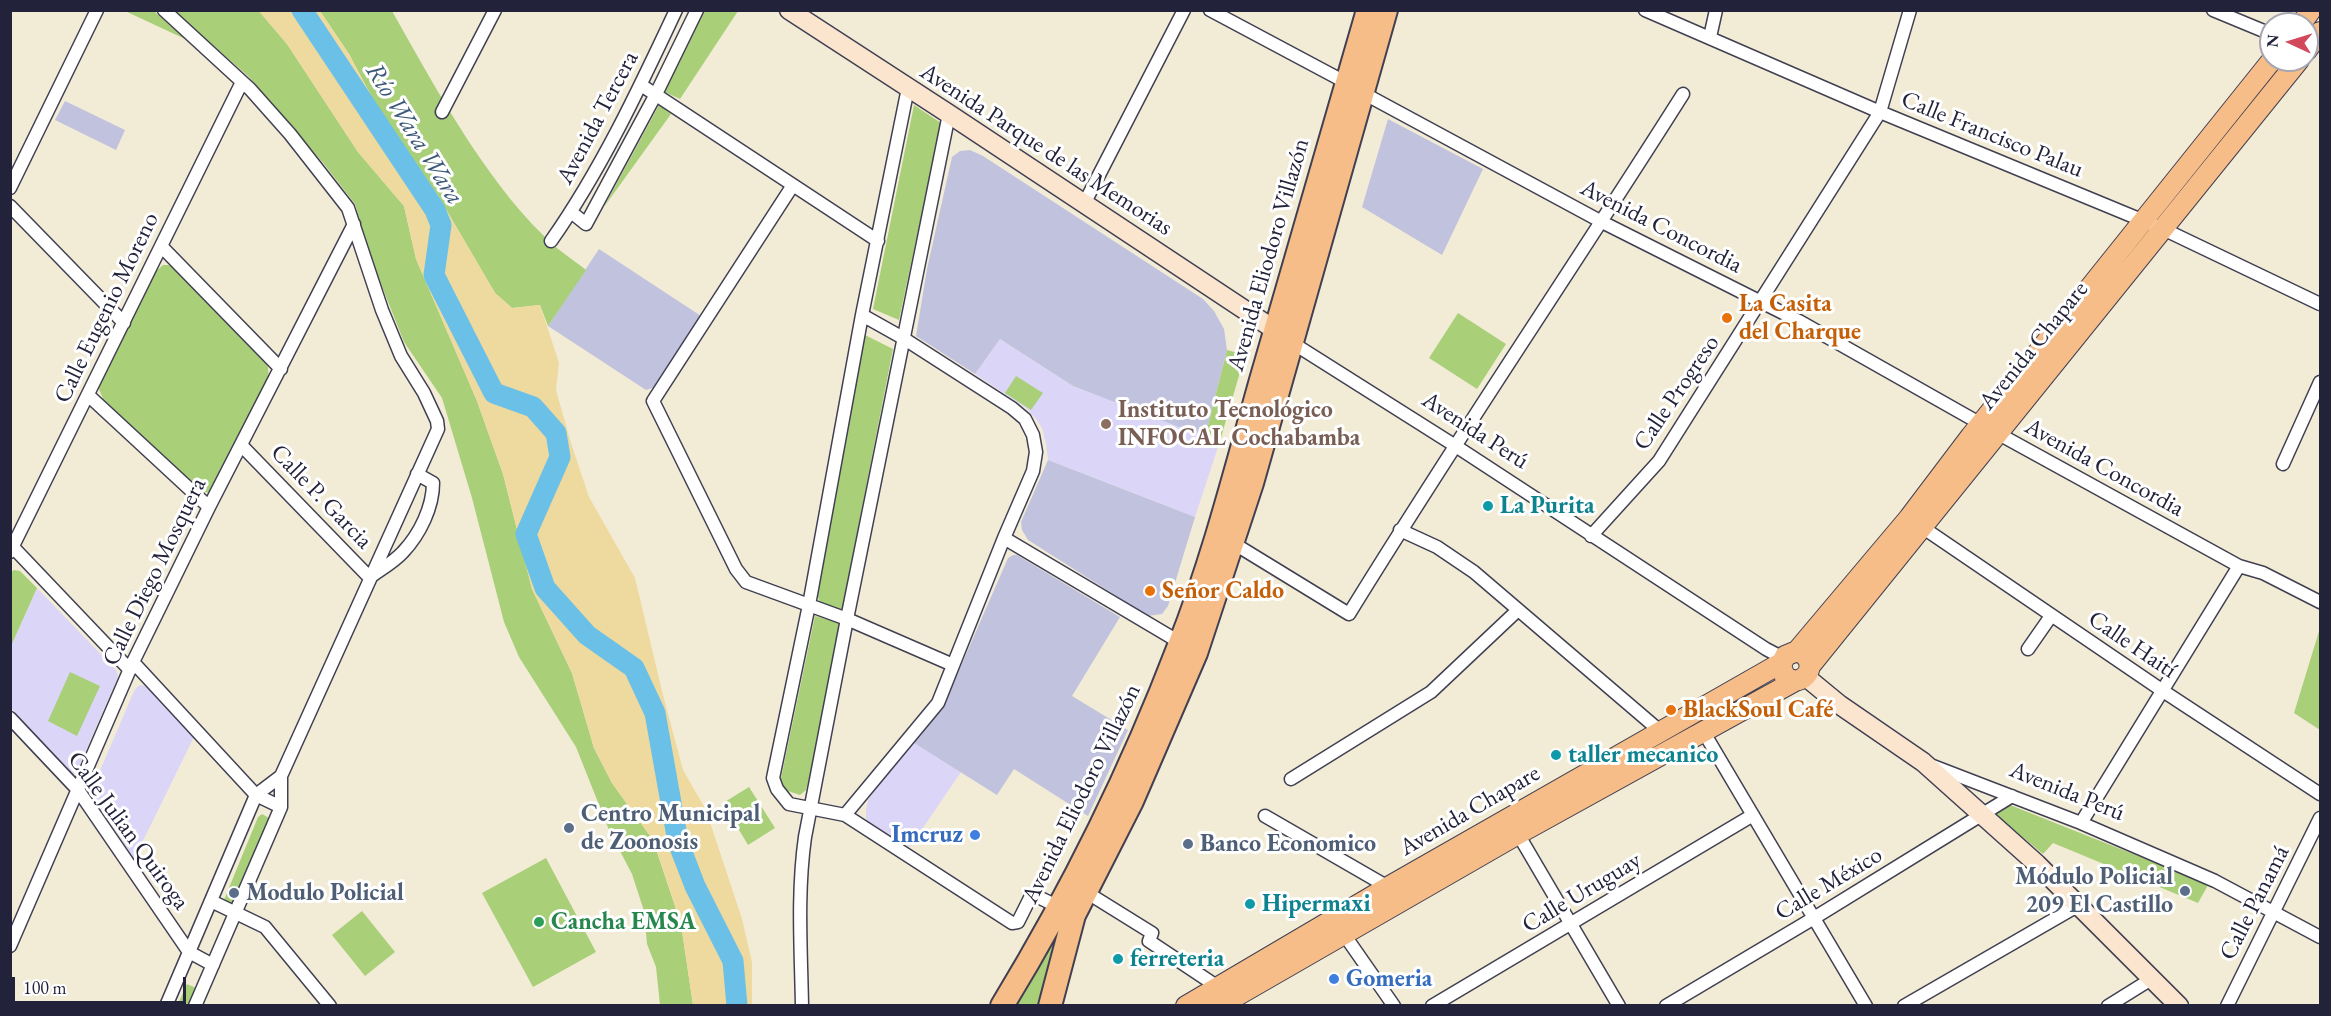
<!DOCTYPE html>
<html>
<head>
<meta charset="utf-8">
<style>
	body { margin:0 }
	#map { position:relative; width:2331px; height:1016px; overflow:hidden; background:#f2ecd7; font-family:"EB Garamond",serif }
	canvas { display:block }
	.frame { position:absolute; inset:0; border:12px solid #22223b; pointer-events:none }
	.north { position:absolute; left:2259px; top:12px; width:60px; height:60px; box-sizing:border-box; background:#fff; border:2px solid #a7a7b1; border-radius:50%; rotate:274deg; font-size:16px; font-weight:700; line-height:24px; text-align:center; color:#22223b }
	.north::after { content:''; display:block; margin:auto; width:21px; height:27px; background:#d1495b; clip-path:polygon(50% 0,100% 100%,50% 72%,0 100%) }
	.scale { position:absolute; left:12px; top:977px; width:174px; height:27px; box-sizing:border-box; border:3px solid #22223b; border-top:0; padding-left:8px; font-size:18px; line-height:21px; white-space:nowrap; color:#22223b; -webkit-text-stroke:4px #fff; paint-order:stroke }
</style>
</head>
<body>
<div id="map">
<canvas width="2331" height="1016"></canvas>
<div class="frame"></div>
<div class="north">N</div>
<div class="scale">100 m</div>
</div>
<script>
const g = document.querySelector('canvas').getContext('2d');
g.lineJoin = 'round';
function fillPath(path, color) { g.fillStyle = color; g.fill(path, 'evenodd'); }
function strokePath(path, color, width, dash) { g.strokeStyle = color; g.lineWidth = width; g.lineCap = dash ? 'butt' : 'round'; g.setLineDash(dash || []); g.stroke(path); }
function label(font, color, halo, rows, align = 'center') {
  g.font = font + ' "EB Garamond",serif'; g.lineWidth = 6; g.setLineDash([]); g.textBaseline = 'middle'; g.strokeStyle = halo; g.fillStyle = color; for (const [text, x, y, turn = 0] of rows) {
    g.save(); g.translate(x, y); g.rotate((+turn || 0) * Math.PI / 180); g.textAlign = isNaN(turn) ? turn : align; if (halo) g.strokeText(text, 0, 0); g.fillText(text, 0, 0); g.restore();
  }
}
const built = new Path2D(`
	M1000,339L1073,386L1220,441L1195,517L1048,460L1046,444L1042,428L1036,419L1026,408L975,374Z
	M37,588L117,671L118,677L76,773L73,774L65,771L11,708V646Z
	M138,686L142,685L149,688L194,737L134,859L92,794L93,787L134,691Z
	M914,743L961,772L910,847L871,825L866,819V810L868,801L874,791Z`);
const industrial = new Path2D(`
	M65,101L125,130L116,150L55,120Z
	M1388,119L1483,169L1442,255L1362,207Z
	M970,150L983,156L1203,299L1214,311L1224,329L1227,350L1205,437L1073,386L1000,339L975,374L916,336L927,269L952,157L960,151Z
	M599,249L701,316L655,387L646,390L548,326Z
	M1048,460L1195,517L1168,606L1162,614L1148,616L1028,540L1022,530L1021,522Z
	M1013,555H1017L1120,617L1072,696L1128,730L1088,816L1014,769L997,795L914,743L944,705L1008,558Z`);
const green = new Path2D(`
	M125,11H154L185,39Z
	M174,11H259L287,44L358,152L404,206L416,259L477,401L503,474L532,589L572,673L594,748L612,783L653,840L681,924L693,1005H660L656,967L647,944L644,911L632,874L609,830L576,747L519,657L504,622L472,498L442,398L404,342L369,254L355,204L324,164L248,76Z
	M320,11H392C434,85 482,175 543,235C555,248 572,259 586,270L548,326L540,305L512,308L495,293L437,194L403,156L349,54Z
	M702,11H738L680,99L665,92V89Z
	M659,105L671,114L604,207Z
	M914,105L941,123L899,320L873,309Z
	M163,265H171L177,269L264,359L268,367L269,382L210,493L199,491L104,401L99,389L100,382L154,273Z
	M1458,313L1506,344L1477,389L1429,358Z
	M863,334L893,349L842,610L820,602L816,594Z
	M1227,350L1245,355L1220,441L1205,437Z
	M1016,376L1043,393L1031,410L1005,393Z
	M14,570L20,571L37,588L11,646V572Z
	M815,616L840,623L812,766L806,790L800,795L785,790L780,783Z
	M2320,628V730L2294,713Z
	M70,672L100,686L77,736L48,721Z
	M749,787L775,828L748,845L723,803Z
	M2010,805L2206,883L2207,887L2198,903L2053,843L2043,854L1995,814Z
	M262,814L269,818V823L233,907L224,902V900L258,817Z
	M546,858L596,952L533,987L482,893Z
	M362,911L395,952L365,976L332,935Z
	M1050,940L1055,941L1041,1005L1014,1006Z
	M187,984L196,988L190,1005L177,1006Z`);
const sand = new Path2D(`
	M259,11H320L349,54L403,156L437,194L495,293L512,308L540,305L559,363L556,390L571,443L589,497L635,578L663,695L683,770L706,810L742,919L752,962V1005H693L681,924L653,840L612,783L594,748L572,673L532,589L503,474L477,401L416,259L404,206L358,152L287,44Z`);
const river = new Path2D(`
	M302,10L435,210L441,225L434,275L494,393L533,407L556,433L560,457L526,534L545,588L587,635L634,668L655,713L678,842L695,886L733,961L737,1006`);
const street = new Path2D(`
	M164,10L250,89L290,134L348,208L382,310L401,356L424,393L437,421L438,429L281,776L256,795L166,1006
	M1210,10L1347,83
	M1645,10L1880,112L2161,228L2320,304
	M2213,10L2271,34
	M1710,37L1716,10
	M641,85L878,241
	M908,88L862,315L809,605L773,778L777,789L789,804L845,815L1012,923L1018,922L1031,896L1034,895L1059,907
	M1363,93L1602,222L1799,321L1997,433L2239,566L2263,573L2320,602
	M442,112L495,10
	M793,185L653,401L736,569L746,582L847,619L953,665
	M10,188L97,10
	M1084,204L1184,10
	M10,206L124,323
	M571,212L586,224L656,94L697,10
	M551,241C601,170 639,89 676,10
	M161,246L281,369
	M1291,342L1454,445L1766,649L1783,658
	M88,395L209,507
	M242,446L370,578
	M2283,464L2320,382
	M1922,527L2163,691L2320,794
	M1400,530L1437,547L1474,572L1660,731
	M1591,536L1659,461L1880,112L1910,10
	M1004,538L1181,643
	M1233,543L1349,614C1457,438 1573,268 1683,94
	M10,544L130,670
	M10,552L242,82
	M373,575C383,568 395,561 403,552C420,534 433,507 433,483L417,474
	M2028,649L2051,616
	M133,662L256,795L281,807
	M10,718L78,790L189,952L213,965
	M1703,731L1866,1006
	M1933,766L2081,823L2215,881L2320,937
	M1291,779L1431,692L1518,610
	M845,815L938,703L1004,538L1033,471L1036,452L1033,435L1025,419L1012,408L903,338L862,315
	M1265,816L1388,887
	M2081,823L2239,566
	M1518,834L1619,1006
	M1086,892L1152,933L1149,941L1218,987
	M211,901L265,927L330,1006
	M1341,930L1394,1006
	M10,946L133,662L209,507L354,224
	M195,1006L281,807V776
	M802,1006C801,949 797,893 805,837L847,619L949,114
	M1432,1006L1753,815
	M1666,1006L1814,918L2012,796
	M1904,1006L2079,905
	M2108,1006L2153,978
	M2227,1006L2320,818`);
const secondary = new Path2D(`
	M789,10L949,114L1275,330
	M1806,677L1840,705L1923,762L2037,864L2179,1006`);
const primary = new Path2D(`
	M2301,24L2311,10
	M2307,50L2320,32
	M1797,651L1909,518L1971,436L2272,60
	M1810,666L2299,60
	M1186,1006L1388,887L1781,663
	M1219,1006L1518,834L1795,681C1813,678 1815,657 1797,651L1785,656L1781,666L1785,677L1795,681`);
const highway = new Path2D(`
	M1002,1006C1072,891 1131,772 1179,646C1213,560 1236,469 1261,380C1296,257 1332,134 1368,10
	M1050,1006L1074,915L1132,801L1196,653L1252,483L1386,10`);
const markers = [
	[1727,318,6,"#e8710a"],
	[1106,424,6,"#8d6e63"],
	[1488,506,6,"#0f9aa8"],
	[1150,591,6,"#e8710a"],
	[1671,710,6,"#e8710a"],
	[1556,755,6,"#0f9aa8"],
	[569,828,6,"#5c6f8a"],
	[975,835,6,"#3f7fe0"],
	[1188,844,6,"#5c6f8a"],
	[2185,891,6,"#5c6f8a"],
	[234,893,6,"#5c6f8a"],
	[1250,904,6,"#0f9aa8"],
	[539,922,6,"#2e9e5b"],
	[1118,959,6,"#0f9aa8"],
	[1334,979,6,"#3f7fe0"]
];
const streetNames = [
	["Avenida Tercera",598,118,-62],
	["Calle Francisco Palau",1992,135,22],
	["Avenida Parque de las Memorias",1046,150,33],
	["Avenida Concordia",1661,227,27],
	["Avenida Eliodoro Villazón",1269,255,-74],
	["Calle Eugenio Moreno",107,308,-64],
	["Avenida Chapare",2034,346,-51],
	["Calle Progreso",1677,393,-56],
	["Avenida Perú",1475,431,33],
	["Avenida Concordia",2104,468,29],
	["Calle P. Garcia",321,497,46],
	["Calle Diego Mosquera",155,572,-64],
	["Calle Haití",2132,645,34],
	["Avenida Perú",2067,792,22],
	["Avenida Eliodoro Villazón",1082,794,-64],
	["Avenida Chapare",1470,811,-30],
	["Calle Julian Quiroga",128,831,54],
	["Calle México",1829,884,-31],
	["Calle Uruguay",1582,893,-31],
	["Calle Panamá",2255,903,-63]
];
const foodNames = [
	["La Casita",1739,304],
	["del Charque",1739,332],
	["Señor Caldo",1162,591],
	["BlackSoul Café",1683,710]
];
const educationNames = [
	["Instituto Tecnológico",1118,410],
	["INFOCAL Cochabamba",1118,438]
];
const cultureNames = [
	["La Purita",1500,506],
	["taller mecanico",1568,755],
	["Hipermaxi",1262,904],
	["ferreteria",1130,959]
];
const serviceNames = [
	["Centro Municipal",581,814],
	["de Zoonosis",581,842],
	["Banco Economico",1200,844],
	["Módulo Policial",2173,877,"right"],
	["209 El Castillo",2173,905,"right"],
	["Modulo Policial",246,893]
];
const shopNames = [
	["Imcruz",963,835],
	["Gomeria",1346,979,"left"]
];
const leisureNames = [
	["Cancha EMSA",551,922]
];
const waterNames = [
	["Río Wara Wara",414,134,58]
];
fillPath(built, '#dbd6f7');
fillPath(industrial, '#c1c2dd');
fillPath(green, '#aacf79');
fillPath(sand, '#eeda9e');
strokePath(river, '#6bc0e8', 21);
strokePath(street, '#414052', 15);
strokePath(secondary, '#414052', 21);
strokePath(primary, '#414052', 22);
strokePath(highway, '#414052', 26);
strokePath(street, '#fff', 12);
strokePath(secondary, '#fce5cf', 18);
strokePath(primary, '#f7bd88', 20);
strokePath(highway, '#f7bd88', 22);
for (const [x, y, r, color] of markers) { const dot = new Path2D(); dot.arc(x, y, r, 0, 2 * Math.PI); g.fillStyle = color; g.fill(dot); strokePath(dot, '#fff', 2); }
label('24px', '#22223b', '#fff', streetNames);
label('bold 24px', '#c56008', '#fff', foodNames, 'left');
label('bold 24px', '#785e54', '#fff', educationNames, 'left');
label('bold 24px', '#0d838f', '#fff', cultureNames, 'left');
label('bold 24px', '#4e5e75', '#fff', serviceNames, 'left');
label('bold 24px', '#366cbe', '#fff', shopNames, 'right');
label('bold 24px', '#27864d', '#fff', leisureNames, 'left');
label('italic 26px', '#3c5978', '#fff', waterNames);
</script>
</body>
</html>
